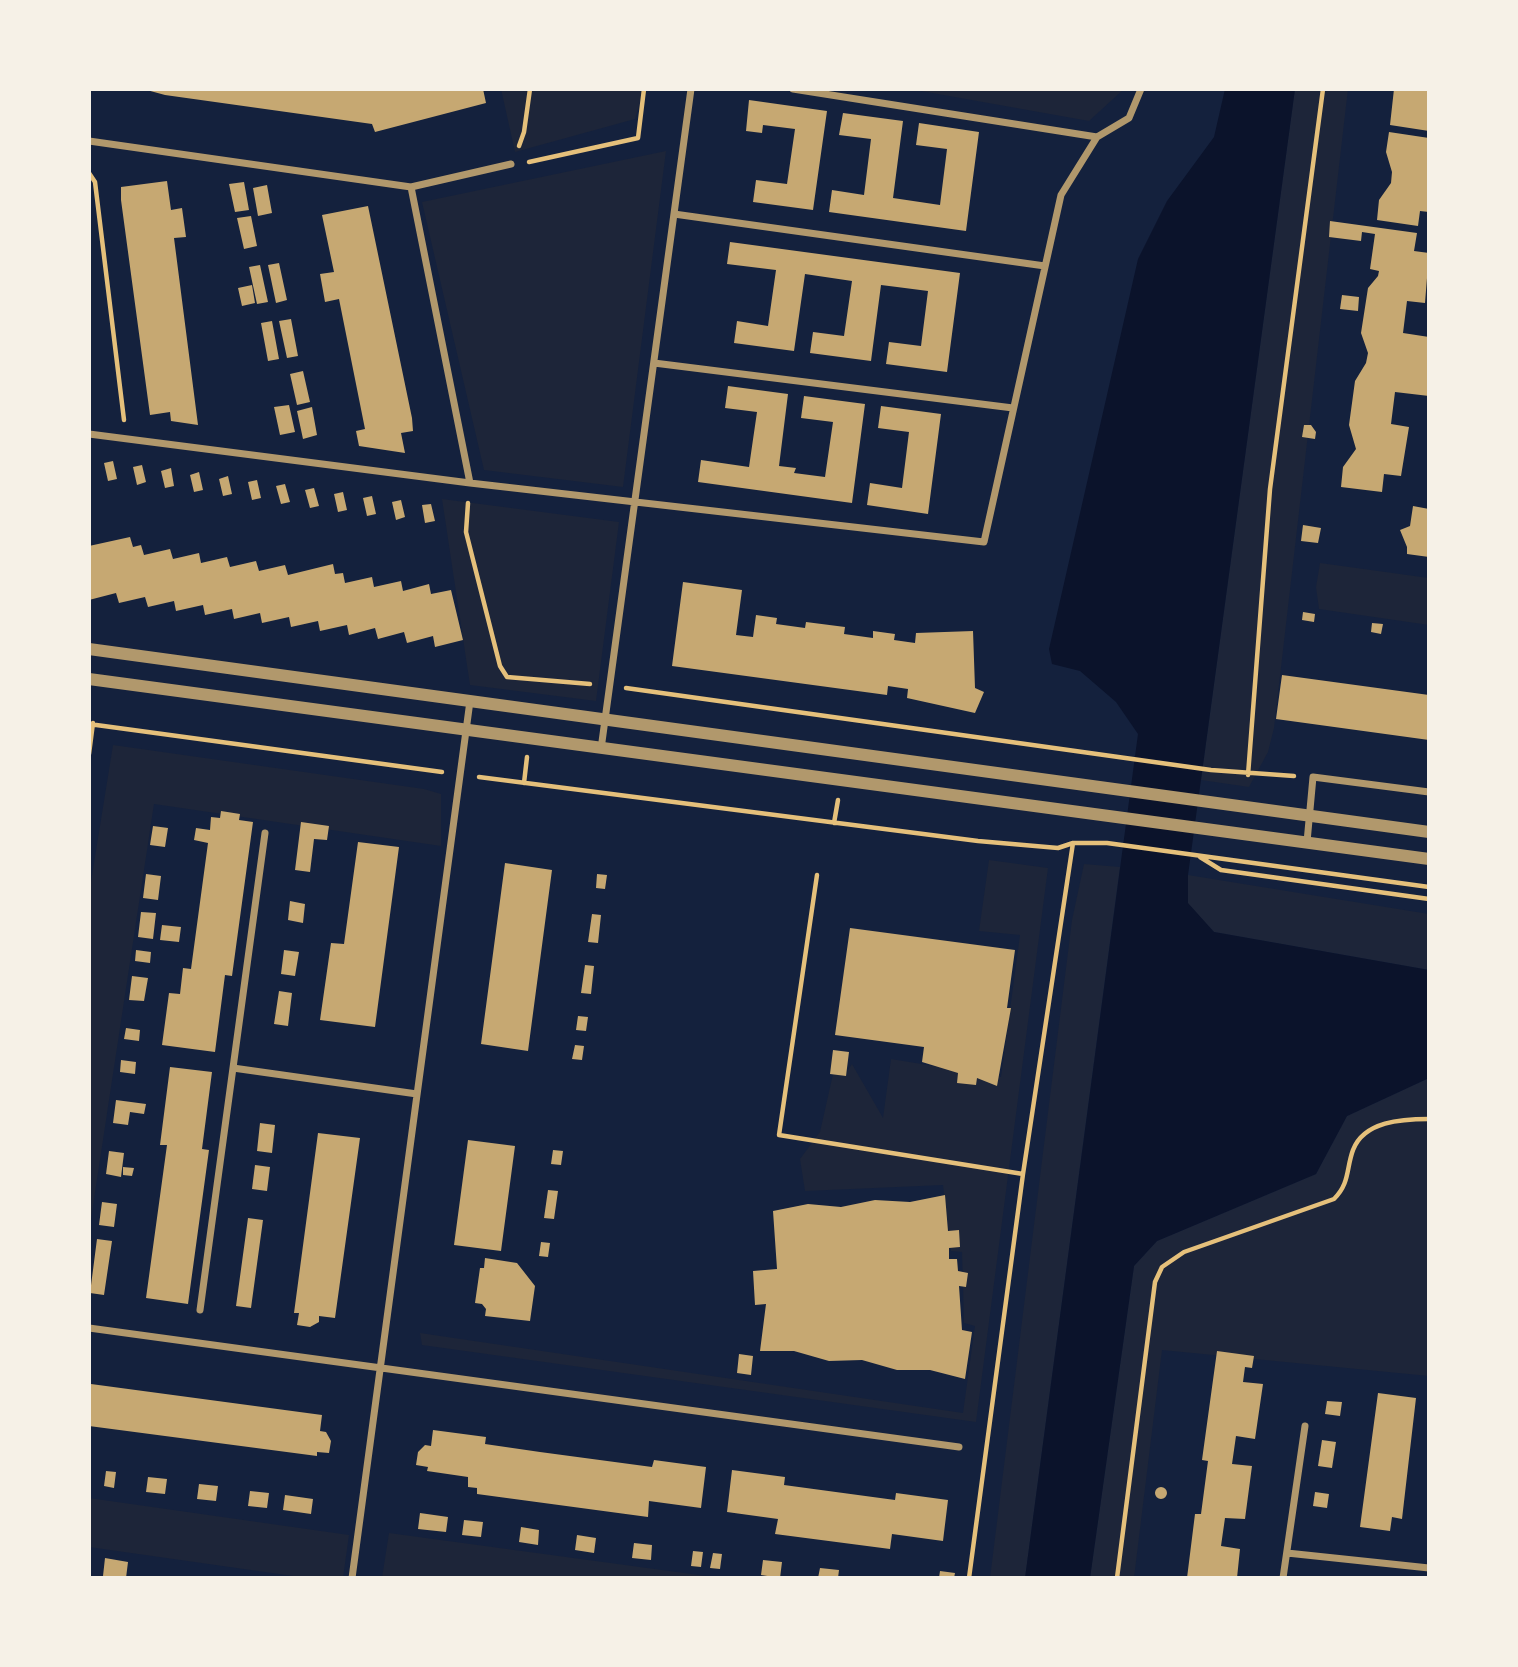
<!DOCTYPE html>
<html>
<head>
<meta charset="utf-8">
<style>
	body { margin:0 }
	#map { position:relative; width:1518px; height:1667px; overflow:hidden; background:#14213d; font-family:Ubuntu,sans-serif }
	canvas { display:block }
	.frame { position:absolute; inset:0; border:91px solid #f6f1e7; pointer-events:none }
</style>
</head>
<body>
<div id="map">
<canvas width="1518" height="1667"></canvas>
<div class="frame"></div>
</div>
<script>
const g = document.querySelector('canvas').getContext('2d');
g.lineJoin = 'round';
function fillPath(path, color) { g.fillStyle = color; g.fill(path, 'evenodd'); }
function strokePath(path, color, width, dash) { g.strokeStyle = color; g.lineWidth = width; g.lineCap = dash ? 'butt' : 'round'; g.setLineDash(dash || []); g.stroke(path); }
const green = new Path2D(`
	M501,89H644L635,119L515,152Z
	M910,89H1124L1089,121Z
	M1295,89H1348L1274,728L1268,752L1249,787L1201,780Z
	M666,151L623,487L484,470L422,202Z
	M442,499L619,522L596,701L470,685Z
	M1320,563L1429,578V625L1319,609L1316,587Z
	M113,745L424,789L441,794V846L154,804L89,1232V894Z
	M989,860L1048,868L976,1422L422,1345L420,1333L963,1413L975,1326L964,1323L962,1252L951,1251L943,1185L805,1191L800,1159L820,1132L833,1074L844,1076L852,1064L883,1118L891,1059L1001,1077L1020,935L979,931Z
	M1084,864L1120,867L1025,1578H990L1072,920Z
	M1188,875L1429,914V970L1214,932L1188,904Z
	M1429,1078V1376L1162,1350L1134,1578H1090L1134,1266L1157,1241L1316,1174L1347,1116Z
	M89,1498L349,1535L343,1578H307L89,1547Z
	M389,1533L721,1578H382Z`);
const water = new Path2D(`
	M1225,89H1295L1188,875V903L1214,932L1429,970V1078L1347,1116L1316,1174L1157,1241L1134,1266L1090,1578H1025L1138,734L1116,702L1080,671L1052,664L1049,649L1138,259L1167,201L1214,137Z`);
const building = new Path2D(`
	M143,89H483L486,103L375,132L372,124L165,95Z
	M1394,89H1429V131L1390,125Z
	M749,100L827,111L813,210L753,202L756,180L787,184L795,129L763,125L762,133L746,131Z
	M843,113L903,121L893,198L940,205L947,149L916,145L919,123L979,132L966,231L829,212L832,190L864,195L871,139L839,135Z
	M1389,132L1429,138V212L1420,211L1418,226L1377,220L1379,200L1391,183L1392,172L1386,152Z
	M167,181L171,210L182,208L186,237L174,238L198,425L171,421L170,412L150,415L121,200V187Z
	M244,182L249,210L235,212L229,184Z
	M267,185L272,213L258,216L253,188Z
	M368,206L412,418L413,431L401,433L405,453L359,446L356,431L365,429L339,299L325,302L320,274L334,272L322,215Z
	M251,216L257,246L244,249L237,218Z
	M1330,221L1417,233L1414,251L1429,253L1425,303L1407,301L1403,333L1429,337V396L1395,392L1391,424L1409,427L1401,476L1384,474L1382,492L1341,487L1343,467L1356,449L1349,425L1355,381L1366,363L1368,353L1361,333L1368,288L1378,276L1379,271L1370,269L1375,234L1362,232L1361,241L1329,237Z
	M730,242L960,273L947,372L886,364L889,342L921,346L928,291L897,287L881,285L871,361L810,353L813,332L844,336L852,281L805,274L794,351L734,343L737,321L768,326L776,270L727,264Z
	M279,263L287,300L276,303L268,265Z
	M260,265L268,302L257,304L249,267Z
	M252,285L255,303L242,306L238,288Z
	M1342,295L1359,297L1358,311L1340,309Z
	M291,319L298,356L287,358L279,321Z
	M272,321L279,359L268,361L261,323Z
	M303,371L310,402L297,405L290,374Z
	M728,386L788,394L779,466L796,468L794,473L825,477L833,422L801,418L804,396L865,404L852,503L698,482L701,460L749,467L757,412L725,408Z
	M289,405L295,432L280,435L274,407Z
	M881,406L941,414L928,514L867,505L870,483L902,488L909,432L878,428Z
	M312,407L317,435L303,439L297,411Z
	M1304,425H1311L1316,432L1315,439L1302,437Z
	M113,461L117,479L108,481L104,463Z
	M142,465L146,482L137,485L133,467Z
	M171,468L174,486L165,488L161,471Z
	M199,472L203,490L194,492L190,475Z
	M228,476L232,494L223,496L219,479Z
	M257,480L261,498L252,500L248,482Z
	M285,484L290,502L281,504L276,486Z
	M314,488L319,506L310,508L305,490Z
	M343,492L347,510L338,512L334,494Z
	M372,496L376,514L367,516L363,498Z
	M401,500L405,517L396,520L392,502Z
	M431,504L435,521L425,523L422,505Z
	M1413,506L1429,509V557L1407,554V547L1400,530L1410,526Z
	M1303,525L1321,528L1318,543L1301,541Z
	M130,537L133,547L141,545L144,555L170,549L173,559L199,553L201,563L227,557L230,567L256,561L259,571L285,565L288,575L333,564L335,574L343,573L345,583L372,577L374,587L401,581L403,591L429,584L431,594L451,590L463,640L435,647L433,636L407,643L404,632L378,639L375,628L349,635L347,625L320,631L318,621L291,627L289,617L262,623L260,613L234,619L232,609L205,615L203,605L176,611L174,601L148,607L145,597L119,603L116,593L89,600V546Z
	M683,582L742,590L736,635L753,637L756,615L777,618L776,624L805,628L806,622L845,627L844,634L873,638V631L895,634L894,640L915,643L916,633L973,631L975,688L984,692L975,713L907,698L908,689L888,686L887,695L672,666Z
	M1303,612L1315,614L1314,622L1302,620Z
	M1372,623L1383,624L1381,634L1371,632Z
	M1282,675L1429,695V740L1276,719Z
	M221,811L240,814L239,820L253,822L232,976L225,975L215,1052L162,1045L169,993L180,994L183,968L191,969L208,843L194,840L196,828L210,830L211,817L220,818Z
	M301,822L329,826L327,840L314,839L310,872L295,870Z
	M153,826L168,828L165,847L150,845Z
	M358,842L399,847L375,1027L320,1020L331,943L344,944Z
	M505,863L552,870L528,1051L481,1044Z
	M146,874L161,876L158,900L143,898Z
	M597,874L607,875L605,889L596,888Z
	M290,901L305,904L303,923L288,920Z
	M141,912L156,913L153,939L138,937Z
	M592,914L601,915L598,943L588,942Z
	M162,925L181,927L179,942L160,940Z
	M850,928L1015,950L1007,1008H1011L997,1086L977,1078L976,1085L957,1083L958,1073L922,1062L924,1047L835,1035Z
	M136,950L151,952L150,963L135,961Z
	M284,950L299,952L295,976L281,974Z
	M585,965L594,966L591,994L581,993Z
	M132,976L148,978L144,1001L129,1000Z
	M279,991L292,993L288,1026L274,1024Z
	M578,1016L588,1017L586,1031L576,1030Z
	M126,1028L140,1030L139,1041L124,1039Z
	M575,1045L584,1046L582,1060L572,1059Z
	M833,1050L849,1052L846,1076L830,1074Z
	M121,1060L136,1062L135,1074L120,1072Z
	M170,1067L212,1072L202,1149L209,1150L188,1304L146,1298L167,1145H160Z
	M116,1100L146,1104L144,1114L130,1112L128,1125L113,1123Z
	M260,1123L275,1125L272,1153L257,1151Z
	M318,1133L360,1138L335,1318L319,1316V1322L310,1327L297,1325L299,1313H294Z
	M468,1140L515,1146L501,1251L454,1245Z
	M553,1150L563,1151L561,1165L551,1164Z
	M109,1151L124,1153L121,1177L106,1174Z
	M255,1165L270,1167L267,1191L252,1189Z
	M123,1167L134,1168L132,1176L123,1175Z
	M548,1190L558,1191L554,1219L544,1218Z
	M945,1195L948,1231L959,1230L960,1247L949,1248V1259H957L958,1271L968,1273L966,1287L959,1286L962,1330L972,1332L965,1379L930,1370H897L862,1360L829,1361L794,1351H760L766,1304L755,1305L753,1271L777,1269L773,1211L808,1204L841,1207L875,1200L910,1202Z
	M102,1202L117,1204L114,1227L99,1225Z
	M248,1218L263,1220L251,1308L236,1306Z
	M97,1239L112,1241L104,1295L90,1293Z
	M541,1242L550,1243L548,1257L539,1256Z
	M485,1258L517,1263L535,1286L530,1321L485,1316L486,1309L482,1304L475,1303L480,1268H484Z
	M1217,1351L1254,1356L1252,1368L1245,1367L1243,1382L1263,1384L1255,1439L1236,1436L1232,1464L1252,1466L1245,1519L1225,1518L1221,1546L1240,1549L1237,1578H1187L1195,1514H1201L1208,1461L1202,1460Z
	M739,1354L753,1356L751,1375L737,1373Z
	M91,1384L322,1415L320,1431L326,1432L331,1441L329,1453L317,1452V1456L89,1426Z
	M1378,1393L1416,1398L1402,1519L1392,1517L1390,1531L1360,1527Z
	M1327,1401L1342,1402L1340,1416L1325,1414Z
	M433,1430L486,1437L485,1444L540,1452L652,1467L654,1460L706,1467L701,1508L649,1501L648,1517L477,1494V1488L468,1487V1477L427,1471L428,1467L416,1465L418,1452L425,1445L431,1446Z
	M1322,1440L1336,1442L1332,1468L1318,1466Z
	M732,1470L785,1477L784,1485L895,1500L896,1493L948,1500L943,1541L892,1534L890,1549L775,1534L778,1519L727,1512Z
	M106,1471L116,1472L114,1488L104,1486Z
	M148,1477L167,1479L165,1494L146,1492Z
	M199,1484L218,1486L216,1501L197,1499Z
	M1155 1493a6 6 0 1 1 12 0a6 6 0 1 1-12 0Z
	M250,1491L269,1493L267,1508L248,1506Z
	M1315,1492L1329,1494L1327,1508L1313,1506Z
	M285,1495L313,1499L311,1514L283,1510Z
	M420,1513L448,1517L446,1532L418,1529Z
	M464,1520L483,1522L481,1537L462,1535Z
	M521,1527L539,1530L538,1545L519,1542Z
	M577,1535L596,1538L594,1553L575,1550Z
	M634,1543L652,1545L651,1560L632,1558Z
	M693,1551L703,1552L701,1567L691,1566Z
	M713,1553L722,1554L720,1569L710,1568Z
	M105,1558L128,1562L126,1578L103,1576Z
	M763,1560L782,1562L780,1578L761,1575Z
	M820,1568L839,1570L838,1578H818Z
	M940,1571L955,1573L954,1578H939Z`);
const path = new Path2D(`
	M519,146L524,132L530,89
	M529,162L638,138L644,89
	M89,173L95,182L124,420
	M468,503L466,532L500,666L507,677L590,684
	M626,688L1211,770L1294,776
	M89,724L442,772
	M89,754L93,723
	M1248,775L1270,489L1323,89
	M479,777L978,841L1058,848L1073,843H1107L1429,887
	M524,783L527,757
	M834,823L838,800
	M1200,857L1221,870L1429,899
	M817,875L779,1135L1023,1174
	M969,1578L1023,1174L1073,843
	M1117,1578L1155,1282L1162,1267L1184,1252L1334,1199C1350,1183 1346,1169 1353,1150C1364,1121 1402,1119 1429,1119`);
const minor = new Path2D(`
	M793,89L1097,137
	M89,141L411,187L511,164
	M411,187L470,483
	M674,214L1045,266
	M654,363L1013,408
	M89,434L470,483L984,542L1061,195L1097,137L1129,118L1141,89
	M601,749L691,89
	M1307,842L1313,777L1429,792
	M233,1068L417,1094
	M200,1310L265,833
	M89,1328L959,1447
	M1287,1553L1429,1568
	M352,1578L470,701
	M1283,1578L1305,1426`);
const tertiary = new Path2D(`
	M89,649L1429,832
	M89,679L1429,859`);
fillPath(green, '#1d2539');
fillPath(water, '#0b132b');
fillPath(building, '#c6a872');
strokePath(path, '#e5c07b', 4.5);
strokePath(minor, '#b1986c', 7);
strokePath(tertiary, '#b1986c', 12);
</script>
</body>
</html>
